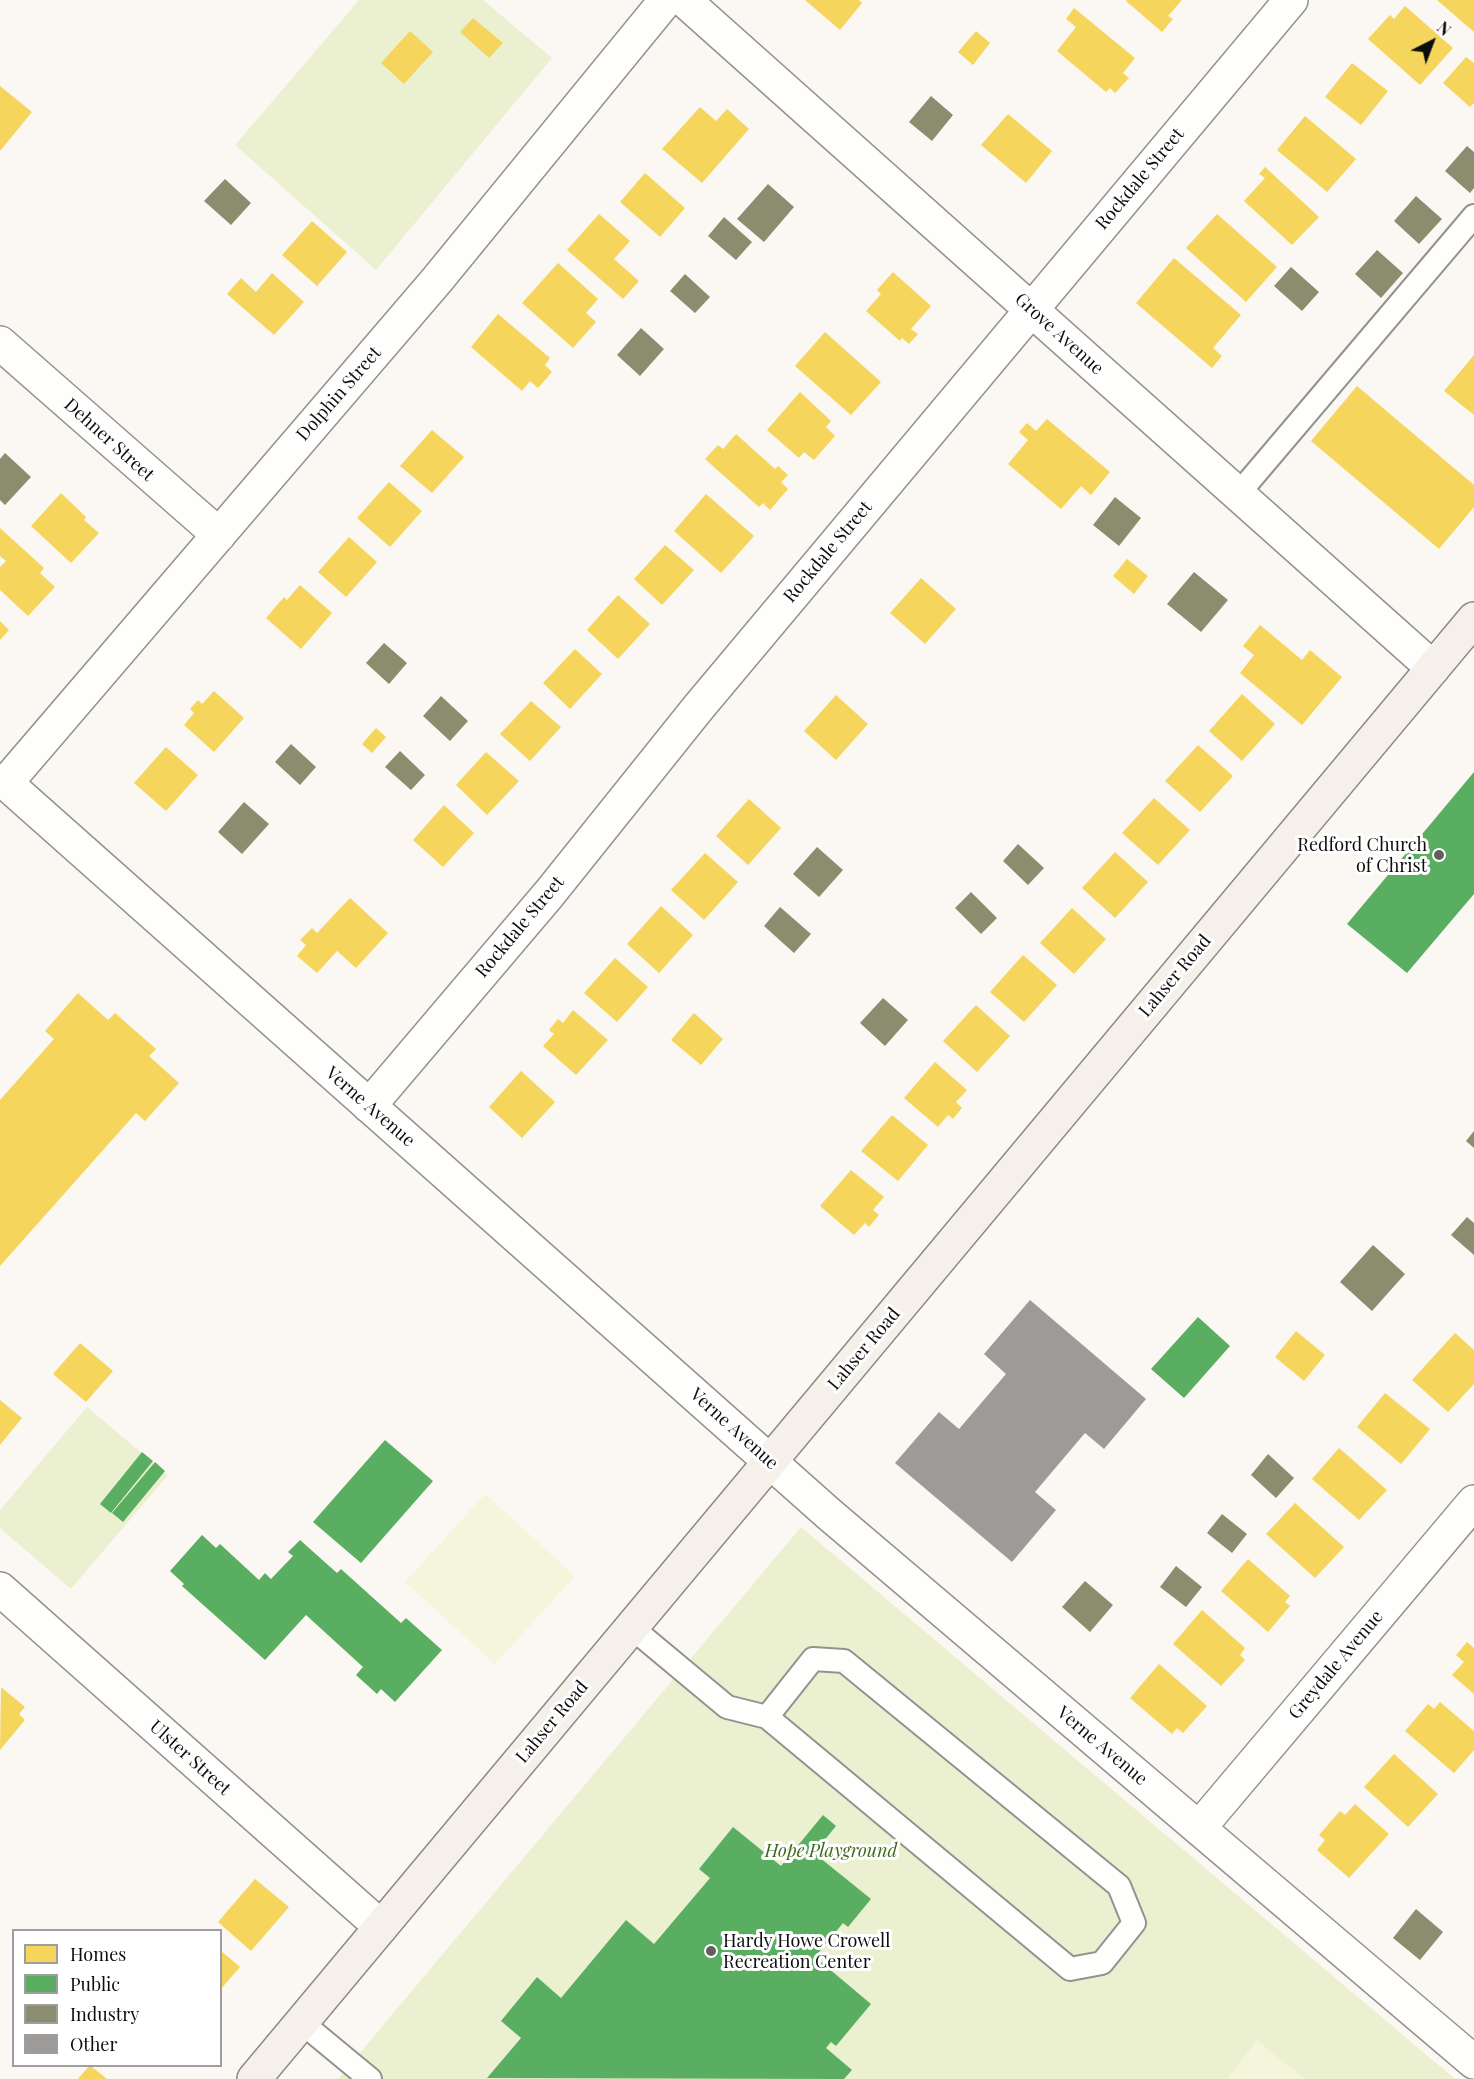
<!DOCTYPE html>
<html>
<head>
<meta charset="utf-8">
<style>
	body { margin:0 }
	#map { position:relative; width:1474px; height:2079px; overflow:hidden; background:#fbf7f2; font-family:"Playfair Display",serif }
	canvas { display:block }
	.legend { position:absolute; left:12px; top:1929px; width:210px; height:138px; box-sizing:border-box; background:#fff; border:2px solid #9e9e9e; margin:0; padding:8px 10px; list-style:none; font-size:18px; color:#0d0d0d }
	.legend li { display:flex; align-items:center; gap:12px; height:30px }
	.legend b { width:30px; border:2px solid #9e9e9e }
	.north { position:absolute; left:1402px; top:12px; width:60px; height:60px; -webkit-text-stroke:4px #fff; paint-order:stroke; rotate:42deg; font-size:16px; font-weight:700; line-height:24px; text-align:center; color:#0d0d0d }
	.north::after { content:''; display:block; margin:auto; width:21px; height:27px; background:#0d0d0d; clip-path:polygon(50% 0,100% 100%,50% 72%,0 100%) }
</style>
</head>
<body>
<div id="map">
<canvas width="1474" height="2079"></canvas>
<ul class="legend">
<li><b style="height:16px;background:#f6d55c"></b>Homes</li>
<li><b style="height:16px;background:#5aae61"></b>Public</li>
<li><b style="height:16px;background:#8c8c6e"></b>Industry</li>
<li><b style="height:16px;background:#9e9a98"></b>Other</li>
</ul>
<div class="north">N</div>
</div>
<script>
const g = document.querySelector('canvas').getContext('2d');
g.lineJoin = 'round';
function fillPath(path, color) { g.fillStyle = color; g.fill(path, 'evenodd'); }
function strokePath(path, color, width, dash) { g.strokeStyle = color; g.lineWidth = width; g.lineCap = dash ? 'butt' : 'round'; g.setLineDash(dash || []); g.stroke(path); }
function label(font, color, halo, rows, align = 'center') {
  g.font = font + ' "Playfair Display",serif'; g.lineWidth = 6; g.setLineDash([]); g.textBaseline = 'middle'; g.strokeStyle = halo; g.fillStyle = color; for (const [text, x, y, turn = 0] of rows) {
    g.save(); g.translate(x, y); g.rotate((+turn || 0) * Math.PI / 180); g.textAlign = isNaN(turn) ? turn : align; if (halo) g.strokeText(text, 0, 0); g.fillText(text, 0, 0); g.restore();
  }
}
const green = new Path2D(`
	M359,0H483L552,58L376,270L235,145Z
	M87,1407L168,1475L71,1589L0,1528V1510Z
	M801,1527L1455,2079H338Z`);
const pitch = new Path2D(`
	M485,1494L575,1576L495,1664L405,1582Z
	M1257,2040L1305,2079H1227Z`);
const homes = new Path2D(`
	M805,0H859L862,3L840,30Z
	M1127,0H1182L1168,16L1173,19L1162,32L1126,1Z
	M1437,0H1474V32Z
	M1405,6L1453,48L1420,85L1368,39L1390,15L1394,19Z
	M1074,8L1135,58L1123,73L1129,78L1115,93L1110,88L1106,92L1057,51L1076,27L1066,19Z
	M473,18L503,43L489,58L460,32Z
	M410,31L433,52L404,84L381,63Z
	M976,31L990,43L973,65L958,52Z
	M1466,57L1474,63V103L1470,107L1443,83Z
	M1352,63L1388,91L1361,125L1325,97Z
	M0,86L32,112L0,151Z
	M700,107L716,121L727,109L749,129L702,183L662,149Z
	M1008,114L1052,151L1026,183L981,145Z
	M1305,116L1356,159L1327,192L1277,150Z
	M1265,167L1319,217L1292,245L1244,201L1265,178L1259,174Z
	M645,173L685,208L660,237L620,202Z
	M599,214L630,241L614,259L639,281L623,299L567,250Z
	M1217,214L1277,267L1246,302L1186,248Z
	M312,221L347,252L317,286L282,255Z
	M1174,258L1241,315L1213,348L1222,356L1212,368L1136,303Z
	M558,263L598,299L586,313L596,322L573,348L522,303Z
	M893,272L931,306L911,329L918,334L909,344L902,338L900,341L866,311L881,294L877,290Z
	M272,273L304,302L274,335L227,294L241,278L256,292Z
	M498,314L550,358L545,365L552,372L538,388L530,381L522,391L471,347Z
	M825,332L881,382L851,415L795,366Z
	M1474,355V415L1444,391Z
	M1357,386L1474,485V507L1439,549L1311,441Z
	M800,392L831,421L826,427L835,436L814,460L804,452L799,458L767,430Z
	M1047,419L1110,472L1091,495L1081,486L1061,509L1008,464L1028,440L1019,432L1027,423L1036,431Z
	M432,430L464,457L432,493L400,466Z
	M736,434L775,469L778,466L788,475L781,482L788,489L770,510L763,503L759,507L705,459L718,445L723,449Z
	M389,482L422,511L390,547L357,518Z
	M61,493L86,517L84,520L99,533L71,563L31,526Z
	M706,494L754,536L721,573L674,531Z
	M0,528L44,568L40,573L55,587L28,616L0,590V567L6,561L0,556Z
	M349,537L377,562L346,597L318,572Z
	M665,545L694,570L662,605L634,579Z
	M1127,559L1148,576L1134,594L1113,576Z
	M921,578L956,609L925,644L890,613Z
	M300,585L332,613L301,649L266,618L284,597L287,600Z
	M618,595L650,624L618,659L587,630Z
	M0,621L9,630L0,640Z
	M1260,625L1302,660L1310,650L1342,677L1302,725L1240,673L1254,655L1243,646Z
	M575,649L602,674L570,709L543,683Z
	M214,691L244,718L214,752L184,725L194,713L190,709L198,700L202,704Z
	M1242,694L1275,724L1242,761L1209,731Z
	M836,695L868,724L836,760L804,731Z
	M531,701L561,727L530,761L500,734Z
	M376,728L386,737L372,753L362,744Z
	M1198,745L1233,776L1200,812L1165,781Z
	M166,747L198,775L166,811L134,783Z
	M486,752L519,781L487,815L456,785Z
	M1154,798L1190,830L1158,865L1122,833Z
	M749,799L781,828L748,865L716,836Z
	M444,805L474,833L443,867L413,840Z
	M1115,852L1148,882L1115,918L1082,888Z
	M705,853L738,882L704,920L671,890Z
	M350,898L388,933L356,968L337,951L317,973L297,956L306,945L300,940L312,928L317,933Z
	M661,906L693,935L659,973L627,944Z
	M1072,908L1106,939L1074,974L1040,943Z
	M1023,955L1057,985L1024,1022L990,992Z
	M615,958L648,987L617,1022L584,993Z
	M78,993L108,1020L115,1013L156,1049L149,1056L179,1083L145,1121L136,1113L0,1266V1100L54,1039L45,1031Z
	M976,1005L1010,1036L977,1072L943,1041Z
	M573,1010L608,1040L576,1075L543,1046L554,1034L549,1030L558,1019L563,1023Z
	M694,1013L723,1039L701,1065L671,1040Z
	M935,1062L967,1090L956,1102L962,1108L953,1119L948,1115L938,1127L904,1098Z
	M521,1071L555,1102L522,1138L489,1107Z
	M892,1115L928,1145L898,1181L861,1151Z
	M851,1170L884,1197L873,1210L879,1215L869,1227L865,1223L854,1235L820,1206Z
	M1296,1331L1325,1355L1304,1381L1275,1357Z
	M1455,1333L1474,1350V1384L1448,1412L1412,1380Z
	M80,1343L113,1371L86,1402L53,1374Z
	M1385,1393L1430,1429L1401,1464L1357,1427Z
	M0,1400L22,1418L0,1445Z
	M1339,1448L1387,1490L1359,1520L1312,1479Z
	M1295,1503L1344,1547L1315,1578L1266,1534Z
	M1248,1559L1290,1596L1285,1602L1290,1606L1268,1632L1221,1591Z
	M1202,1610L1245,1648L1240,1655L1245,1660L1221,1686L1173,1644Z
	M1467,1642L1474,1648V1694L1452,1675L1464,1662L1456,1655Z
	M1159,1664L1207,1706L1183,1733L1177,1728L1172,1734L1130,1698Z
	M1,1687L25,1707L19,1714L25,1720L0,1750Z
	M1440,1702L1474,1731V1750L1454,1773L1405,1731L1428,1704L1434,1709Z
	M1394,1754L1438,1794L1408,1827L1364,1787Z
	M1355,1804L1389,1834L1349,1878L1317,1850L1325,1840L1319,1835L1340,1811L1345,1815Z
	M255,1879L289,1907L251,1951L218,1922Z
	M220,1950L240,1967L220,1990Z
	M89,2066H91L107,2079H78Z`);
const public = new Path2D(`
	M1474,772V894L1407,973L1347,924Z
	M1198,1317L1230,1346L1184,1398L1151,1369Z
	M385,1440L433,1481L361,1563L313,1522Z
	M142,1452L153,1461L111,1513L100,1504Z
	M155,1462L165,1471L123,1522L112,1513Z
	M202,1535L216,1548L220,1544L259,1580L265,1573L271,1579L293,1556L288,1552L300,1540L337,1573L341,1569L401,1623L406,1618L442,1650L395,1702L381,1689L377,1694L356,1675L363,1667L306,1615L265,1660L182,1586L184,1584L170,1571Z
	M823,1815L836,1826L814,1853L871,1899L848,1927L843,1923L815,1957L871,2004L836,2046L831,2042L826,2048L852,2070L844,2079L487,2078L521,2038L501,2021L537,1977L561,1998L626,1920L654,1944L710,1878L699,1869L733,1827L781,1866Z`);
const industry = new Path2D(`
	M931,96L953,115L932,141L909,122Z
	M1467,146L1474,152V188L1470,193L1445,171Z
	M225,179L251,203L231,225L204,201Z
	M768,184L794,207L764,242L737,219Z
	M1416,196L1442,219L1419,244L1394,221Z
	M724,217L752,242L736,260L708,236Z
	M1377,250L1403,273L1381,298L1355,274Z
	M1291,267L1319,292L1302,311L1274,286Z
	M685,274L710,297L695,313L670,291Z
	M641,328L664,349L640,376L617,355Z
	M5,453L31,477L5,505L0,500V459Z
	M1115,497L1141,518L1119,546L1093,525Z
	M1194,572L1228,600L1201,632L1167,604Z
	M384,643L407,663L389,684L366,663Z
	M441,696L468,721L450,741L423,716Z
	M291,744L316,767L300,785L275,762Z
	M400,751L425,775L411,790L385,767Z
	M244,802L269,824L242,854L218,832Z
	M1018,844L1044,868L1028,885L1003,861Z
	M817,847L843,870L819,897L793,874Z
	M971,892L997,918L981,934L955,908Z
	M780,907L811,934L794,953L764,926Z
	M883,998L908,1020L885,1046L860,1023Z
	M1474,1131V1148L1466,1141Z
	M1467,1217L1474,1223V1255L1451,1235Z
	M1373,1245L1405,1274L1372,1311L1340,1282Z
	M1268,1454L1294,1478L1276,1498L1251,1475Z
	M1222,1514L1247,1534L1232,1553L1207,1533Z
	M1176,1566L1202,1587L1186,1607L1160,1587Z
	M1085,1581L1113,1605L1090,1632L1062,1607Z
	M1416,1909L1443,1932L1420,1960L1393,1938Z`);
const building = new Path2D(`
	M1030,1300L1146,1399L1104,1449L1085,1433L1035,1492L1056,1510L1012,1562L895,1463L939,1412L959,1429L1006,1374L984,1354Z`);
const service = new Path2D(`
	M1239,493L1474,216
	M631,1627L727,1707L767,1717L1070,1969L1102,1963L1134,1923L1119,1886L844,1661L813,1659L767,1717
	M301,2022L370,2079`);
const minor = new Path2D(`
	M666,0L437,280L6,783L829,1514L1474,2062
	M684,0L1433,668
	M0,343L219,535
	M369,1106L549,894L698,708L1291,0
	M0,1589L381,1927
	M1199,1828L1474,1502`);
const secondary = new Path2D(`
	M254,2079L1474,619`);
const markers = [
	[1439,855,6,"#605f5d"],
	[711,1951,6,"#605f5d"]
];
const streetNames = [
	["Rockdale Street",1140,179,-50],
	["Grove Avenue",1059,334,42],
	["Dolphin Street",339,394,-49],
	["Dehner Street",109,440,42],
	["Rockdale Street",828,552,-50],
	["Rockdale Street",520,927,-50],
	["Lahser Road",1175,976,-50],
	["Verne Avenue",370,1107,41],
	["Lahser Road",864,1349,-50],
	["Verne Avenue",734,1429,42],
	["Greydale Avenue",1336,1665,-50],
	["Lahser Road",552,1722,-50],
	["Verne Avenue",1102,1746,40],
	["Ulster Street",190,1758,42]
];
const poiNames = [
	["Redford Church",1427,845],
	["of Christ",1427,866],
	["Hardy Howe Crowell",723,1941,"left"],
	["Recreation Center",723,1962,"left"]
];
const parkNames = [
	["Hope Playground",831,1851]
];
fillPath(green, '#ebf1d0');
fillPath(pitch, '#f4f5da');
fillPath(homes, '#f6d55c');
fillPath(public, '#5aae61');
fillPath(industry, '#8c8c6e');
fillPath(building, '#9e9a98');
strokePath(service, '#949290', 26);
strokePath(minor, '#949290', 36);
strokePath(secondary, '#8b8987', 36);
strokePath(service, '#fefefd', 22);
strokePath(minor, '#fefefd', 33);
strokePath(secondary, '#f5f1ea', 33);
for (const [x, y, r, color] of markers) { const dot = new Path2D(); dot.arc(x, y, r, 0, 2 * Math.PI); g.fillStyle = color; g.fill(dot); strokePath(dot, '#fff', 2); }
label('18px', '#0d0d0d', '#fff', streetNames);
label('18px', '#0d0d0d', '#fff', poiNames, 'right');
label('italic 18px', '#3c6919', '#fff', parkNames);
</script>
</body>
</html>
